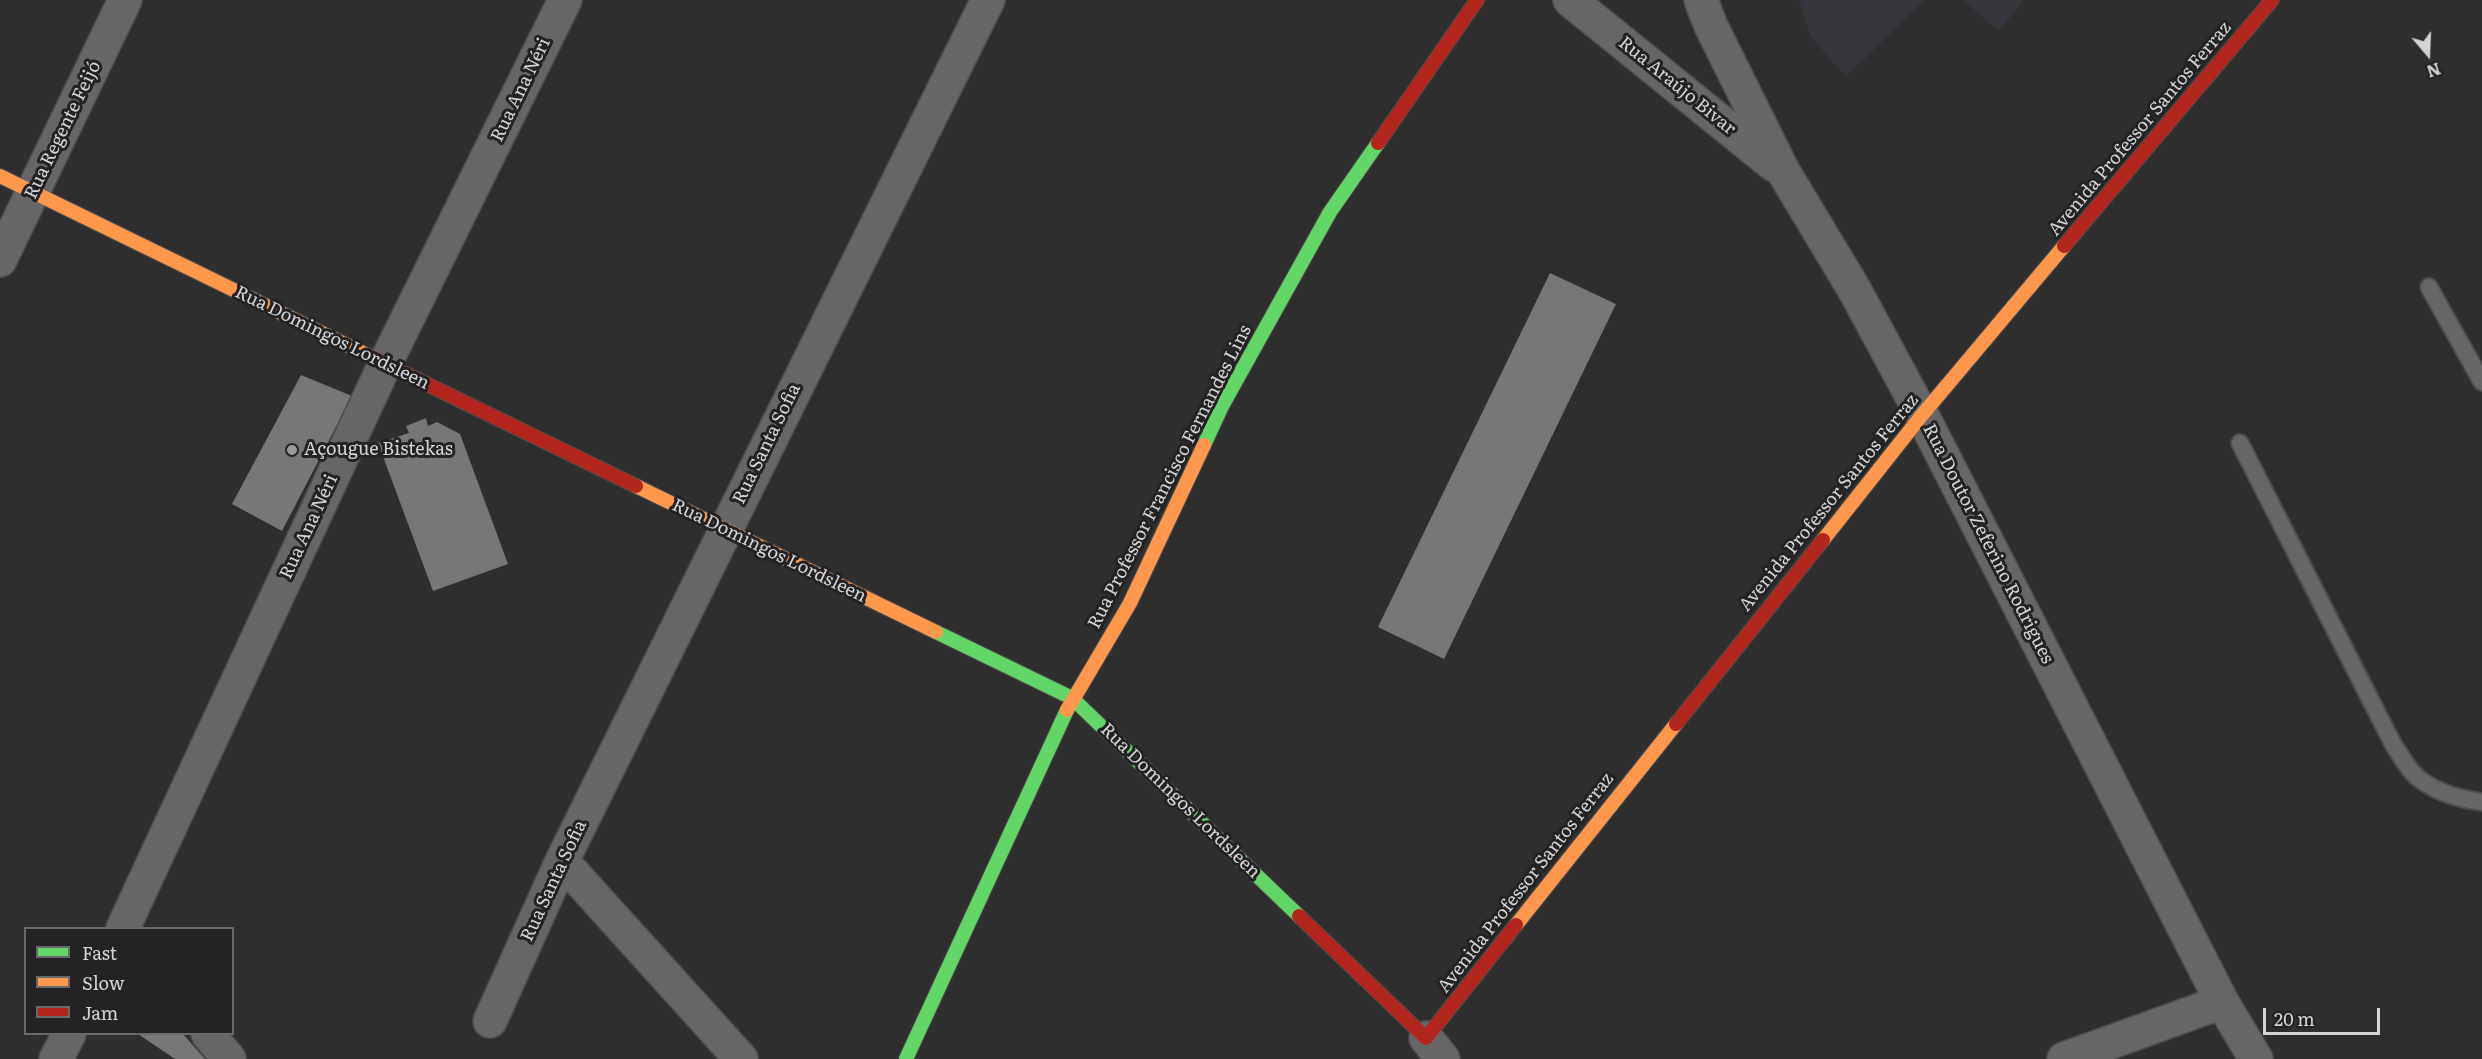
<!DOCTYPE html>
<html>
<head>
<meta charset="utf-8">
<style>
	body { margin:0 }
	#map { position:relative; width:2482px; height:1059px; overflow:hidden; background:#2e2e2e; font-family:Literata,serif }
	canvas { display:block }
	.legend { position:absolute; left:24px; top:927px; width:210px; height:108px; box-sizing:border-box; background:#232325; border:2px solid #6a6a6c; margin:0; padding:8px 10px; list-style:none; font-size:18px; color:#d4d4d6 }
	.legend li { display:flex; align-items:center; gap:12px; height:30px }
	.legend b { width:30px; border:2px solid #6a6a6c }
	.north { position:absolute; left:2398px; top:24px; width:60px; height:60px; -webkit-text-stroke:4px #232325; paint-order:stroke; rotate:161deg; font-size:16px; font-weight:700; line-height:24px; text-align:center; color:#d4d4d6 }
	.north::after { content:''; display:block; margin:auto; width:21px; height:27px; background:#d4d4d6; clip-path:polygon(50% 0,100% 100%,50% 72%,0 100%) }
	.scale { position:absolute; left:2263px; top:1008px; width:117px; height:27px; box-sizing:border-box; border:3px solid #d4d4d6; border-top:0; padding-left:8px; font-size:18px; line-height:21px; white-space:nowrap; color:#d4d4d6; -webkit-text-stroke:4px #232325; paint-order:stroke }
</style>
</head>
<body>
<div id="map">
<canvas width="2482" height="1059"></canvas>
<ul class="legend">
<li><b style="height:8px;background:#63d668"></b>Fast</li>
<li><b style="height:8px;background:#ff974d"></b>Slow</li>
<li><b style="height:8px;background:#b3261e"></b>Jam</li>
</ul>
<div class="north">N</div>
<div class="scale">20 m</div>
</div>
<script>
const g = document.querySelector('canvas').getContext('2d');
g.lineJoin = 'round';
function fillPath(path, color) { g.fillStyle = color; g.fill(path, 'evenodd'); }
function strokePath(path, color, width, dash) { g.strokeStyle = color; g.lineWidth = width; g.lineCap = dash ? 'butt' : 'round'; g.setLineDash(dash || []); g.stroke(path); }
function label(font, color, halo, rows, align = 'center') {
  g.font = font + ' Literata,serif'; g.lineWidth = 6; g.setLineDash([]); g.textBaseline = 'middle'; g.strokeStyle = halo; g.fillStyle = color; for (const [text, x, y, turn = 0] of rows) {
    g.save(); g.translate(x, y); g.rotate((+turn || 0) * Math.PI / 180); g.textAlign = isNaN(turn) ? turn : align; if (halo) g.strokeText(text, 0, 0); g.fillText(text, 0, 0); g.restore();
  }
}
const built = new Path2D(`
	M1799,0H1924L1846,77L1811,37Z
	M1963,0H2024L1999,31Z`);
const building = new Path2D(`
	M1550,273L1616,304L1444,659L1378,627Z
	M301,375L352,396L282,531L232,504Z
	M426,418L428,426L437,422L460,434L508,564L433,591L378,443L409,433L406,426Z
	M138,1034H183L205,1059H175Z`);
const lane = new Path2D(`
	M2429,287L2482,382
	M2240,443L2393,744C2400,754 2407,768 2416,776C2434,792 2459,799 2482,802`);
const street = new Path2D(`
	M1570,0L1774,165
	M1701,0L1711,26L1783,171L1854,289L1922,415L2222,1002L2256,1059
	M0,260L125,0
	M562,861L741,1059
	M123,928L385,364L565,0
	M490,1021L562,861L988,0
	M208,1034L229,1059
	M1426,1038L1443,1059
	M56,1059L69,1034
	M2064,1059L2222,1002`);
const fast = new Path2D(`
	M1204,445L1222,406L1330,212L1378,143
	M936,632L1072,698L1299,916
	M906,1059L1067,710`);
const slow = new Path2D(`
	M0,176L367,355
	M636,486L936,632
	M1823,540L1922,415L2064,246
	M1067,710L1130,603L1204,445
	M1516,925L1676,724`);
const jam = new Path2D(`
	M1378,143L1477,0
	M2064,246L2272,0
	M367,355L636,486
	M1676,724L1823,540
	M1299,916L1426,1038L1516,925`);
const markers = [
	[292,450,6,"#9a9a9b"]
];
const streetNames = [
	["Rua Araújo Bivar",1677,86,39],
	["Rua Ana Néri",521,90,-64],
	["Avenida Professor Santos Ferraz",2140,129,-50],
	["Rua Regente Feijó",63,130,-64],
	["Rua Domingos Lordsleen",332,338,26],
	["Rua Santa Sofia",767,444,-64],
	["Rua Professor Francisco Fernandes Lins",1170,477,-63],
	["Avenida Professor Santos Ferraz",1829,503,-51],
	["Rua Ana Néri",309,527,-65],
	["Rua Doutor Zeferino Rodrigues",1988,544,63],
	["Rua Domingos Lordsleen",769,551,26],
	["Rua Domingos Lordsleen",1180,801,44],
	["Rua Santa Sofia",554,881,-65],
	["Avenida Professor Santos Ferraz",1526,883,-52]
];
const poiNames = [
	["Açougue Bistekas",304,450]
];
fillPath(built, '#35353c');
fillPath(building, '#787778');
strokePath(lane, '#4c4c4c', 20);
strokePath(street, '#4c4c4c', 36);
strokePath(fast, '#4c4c4c', 16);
strokePath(slow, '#4c4c4c', 16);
strokePath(jam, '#4c4c4c', 16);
strokePath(lane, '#666667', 16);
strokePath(street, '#666667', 33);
strokePath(fast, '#63d668', 14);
strokePath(slow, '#ff974d', 14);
strokePath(jam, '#b3261e', 14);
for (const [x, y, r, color] of markers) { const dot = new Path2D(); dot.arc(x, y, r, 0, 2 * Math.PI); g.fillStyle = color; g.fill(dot); strokePath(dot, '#232325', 2); }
label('18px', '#d4d4d6', '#232325', streetNames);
label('18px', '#d4d4d6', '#232325', poiNames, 'left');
</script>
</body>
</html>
